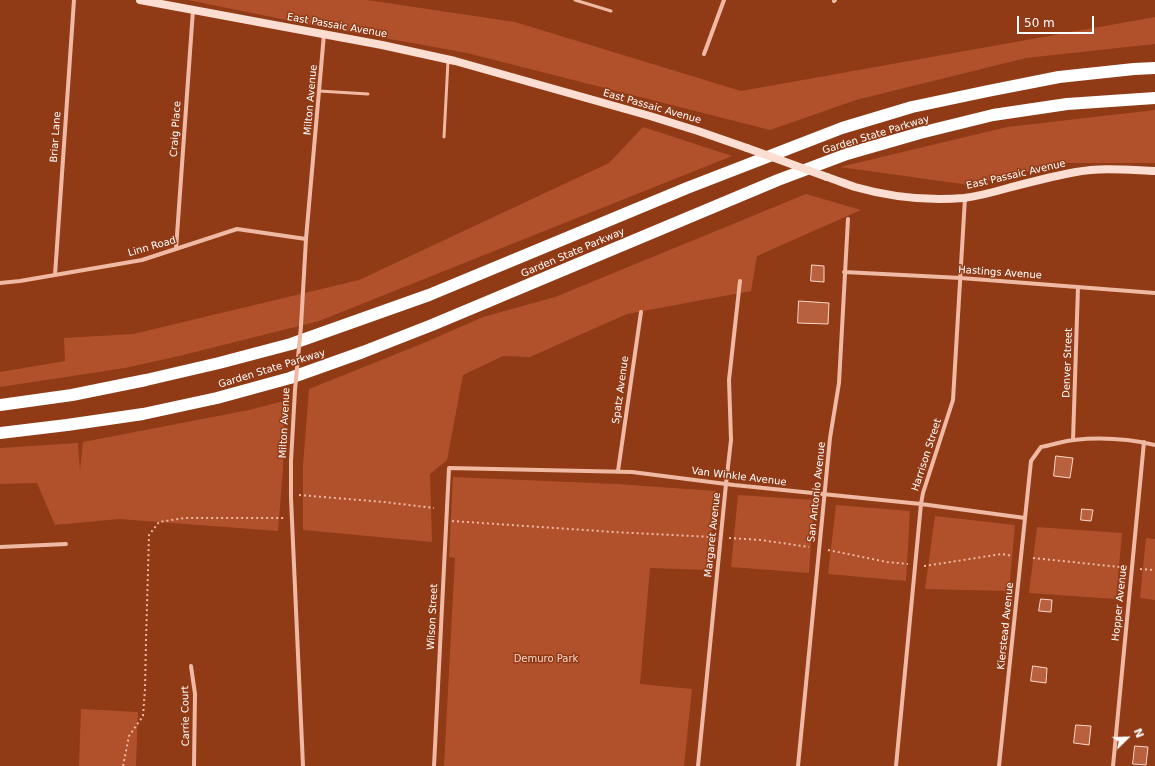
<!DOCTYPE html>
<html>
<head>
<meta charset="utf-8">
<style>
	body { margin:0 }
	#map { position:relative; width:1155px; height:766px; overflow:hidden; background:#903a16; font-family:"DejaVu Sans",sans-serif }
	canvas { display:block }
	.north { position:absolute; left:1107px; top:718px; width:40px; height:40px; -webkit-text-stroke:3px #903a16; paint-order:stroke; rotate:67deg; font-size:11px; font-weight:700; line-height:16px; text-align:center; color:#fff }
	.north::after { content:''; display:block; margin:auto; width:14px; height:18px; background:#fff; clip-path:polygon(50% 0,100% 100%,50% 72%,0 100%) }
	.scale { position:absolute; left:1017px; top:16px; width:77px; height:18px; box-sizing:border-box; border:2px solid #fff; border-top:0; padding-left:5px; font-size:12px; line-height:14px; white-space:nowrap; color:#fff; -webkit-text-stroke:3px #903a16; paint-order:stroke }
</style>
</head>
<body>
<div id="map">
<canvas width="1155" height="766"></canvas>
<div class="north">N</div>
<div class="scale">50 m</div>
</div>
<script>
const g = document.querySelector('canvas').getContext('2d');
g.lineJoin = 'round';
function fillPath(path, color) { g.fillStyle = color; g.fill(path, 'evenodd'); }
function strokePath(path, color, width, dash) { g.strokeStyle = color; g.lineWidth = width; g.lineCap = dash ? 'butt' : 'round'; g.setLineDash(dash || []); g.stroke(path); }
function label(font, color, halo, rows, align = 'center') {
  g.font = font + ' "DejaVu Sans",sans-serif'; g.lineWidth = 3; g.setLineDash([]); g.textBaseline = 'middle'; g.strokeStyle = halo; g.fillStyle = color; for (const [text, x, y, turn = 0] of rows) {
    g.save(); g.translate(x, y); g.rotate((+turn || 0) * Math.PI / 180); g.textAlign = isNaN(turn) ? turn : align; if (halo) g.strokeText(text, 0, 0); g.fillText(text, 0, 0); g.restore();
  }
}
const green = new Path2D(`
	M188,0H367L515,22L741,91L1155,17V44L1026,58L856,100L770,130L467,53L301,23Z
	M1155,110V163H1064L969,185L840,167L1007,127Z
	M643,127L732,156L319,321L179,356L125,368L0,387V372L65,361L64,338L133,334L359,280L609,163Z
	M806,194L861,210L757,256L751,291L627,314L530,357L503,356L463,375L447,460L430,474L432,542L303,530V465L309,389L426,342L483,317L555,297Z
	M284,401L283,468L278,531L119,519L55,525L37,483L0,484V448L78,443L80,471L83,442L249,410Z
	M453,477L616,484L716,491L708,570L650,568L640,684L692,689L684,766H444L455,558L449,557Z
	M738,495L814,500L809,573L731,567Z
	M836,505L910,511L906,581L828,574Z
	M935,516L1015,525L1009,591L925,589Z
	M1037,527L1122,533L1116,599L1029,593Z
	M1146,538L1155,539V600L1140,598Z
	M81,709L138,712L136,766H79Z`);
const building = new Path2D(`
	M812,265L824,266V282L811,281Z
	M799,301L829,303L828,324L798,323Z
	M1056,456L1073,458L1070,478L1054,476Z
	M1082,509L1093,510L1091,521L1081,520Z
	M1041,599L1052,600L1051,612L1039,611Z
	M1033,666L1047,668L1046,683L1031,681Z
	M1076,725L1091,726L1089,745L1074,743Z
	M1135,746L1148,747L1146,765L1133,764Z`);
const path = new Path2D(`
	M299,495L384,502L434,508
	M452,521L614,532L713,537
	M729,538L761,540L809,547
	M828,550L887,562L908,564
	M1033,558L1120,567
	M924,566L1002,554L1013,556
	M1140,569L1155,570
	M123,766L129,736L143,716L145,689L146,641L149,535L159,522L185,518H284`);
const service = new Path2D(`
	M575,0L611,11
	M319,91L368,94
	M444,137L448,61`);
const minor = new Path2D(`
	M834,1L835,0
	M704,54L724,0
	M176,249L193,10
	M844,272L961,278L1155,293
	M55,275L74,0
	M0,283L20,281L142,260L237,229L306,239
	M301,326L306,239L324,34
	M295,390L291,461V498L303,766
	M1073,440L1078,287
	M618,471L641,312
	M0,547L66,544
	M191,666L195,694L194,766
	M434,766L449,468L632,472L734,485L921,504L1025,518
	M698,766L726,484L731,440L729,380L740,281
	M798,766L830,438L839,383L848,219
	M896,766L921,504L923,493L953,400L965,198
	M999,766L1031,461L1041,447C1052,445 1063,441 1074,440C1101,437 1129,439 1155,445
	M1113,766L1144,442`);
const secondary = new Path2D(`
	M140,0L382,45L455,61L650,116L698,131L747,148
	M827,177C836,180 846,184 855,187C890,197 928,201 964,198C979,196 994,192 1008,188C1031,182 1053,176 1076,172C1102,167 1129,170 1155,171`);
const motorway = new Path2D(`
	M0,405L72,395L146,380L219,363L291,344L429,295L687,188L842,128L912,107L988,91L1059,77L1134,69L1155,68
	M0,433L67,425L143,414L217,398L290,378L363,352L432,325L778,180L847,154L920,133L993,115L1067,104L1155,98`);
const minorBridge = new Path2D(`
	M295,390L301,326`);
const secondaryBridge = new Path2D(`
	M747,148L827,177`);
const streetNames = [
	["East Passaic Avenue",337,26,10],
	["Milton Avenue",311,100,-85],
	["East Passaic Avenue",652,107,16],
	["Craig Place",176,129,-86],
	["Garden State Parkway",876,135,-17],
	["Briar Lane",56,137,-86],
	["East Passaic Avenue",1016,175,-13],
	["Linn Road",152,247,-16],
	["Garden State Parkway",573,253,-23],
	["Hastings Avenue",1000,273,4],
	["Denver Street",1068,363,-88],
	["Garden State Parkway",272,369,-17],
	["Spatz Avenue",621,390,-82],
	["Milton Avenue",285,423,-87],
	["Harrison Street",927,455,-72],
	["Van Winkle Avenue",739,477,7],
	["San Antonio Avenue",817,492,-84],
	["Margaret Avenue",713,535,-84],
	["Hopper Avenue",1120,603,-84],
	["Wilson Street",433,617,-87],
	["Kierstead Avenue",1006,626,-84],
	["Carrie Court",186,716,-91]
];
const parkNames = [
	["Demuro Park",546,659]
];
fillPath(green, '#b0512c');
fillPath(building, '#b9613e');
strokePath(building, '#fbd8ca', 1);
strokePath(path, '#f0b9a3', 2, [2, 3]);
strokePath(service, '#f0b9a3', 3);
strokePath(minor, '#f0b9a3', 4);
strokePath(secondary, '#fbded1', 8);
strokePath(motorway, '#fff', 12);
strokePath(minorBridge, '#f0b9a3', 4);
strokePath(secondaryBridge, '#fbded1', 8);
label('10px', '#fff', '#903a16', streetNames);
label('10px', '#fbd8ca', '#903a16', parkNames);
</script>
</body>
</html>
